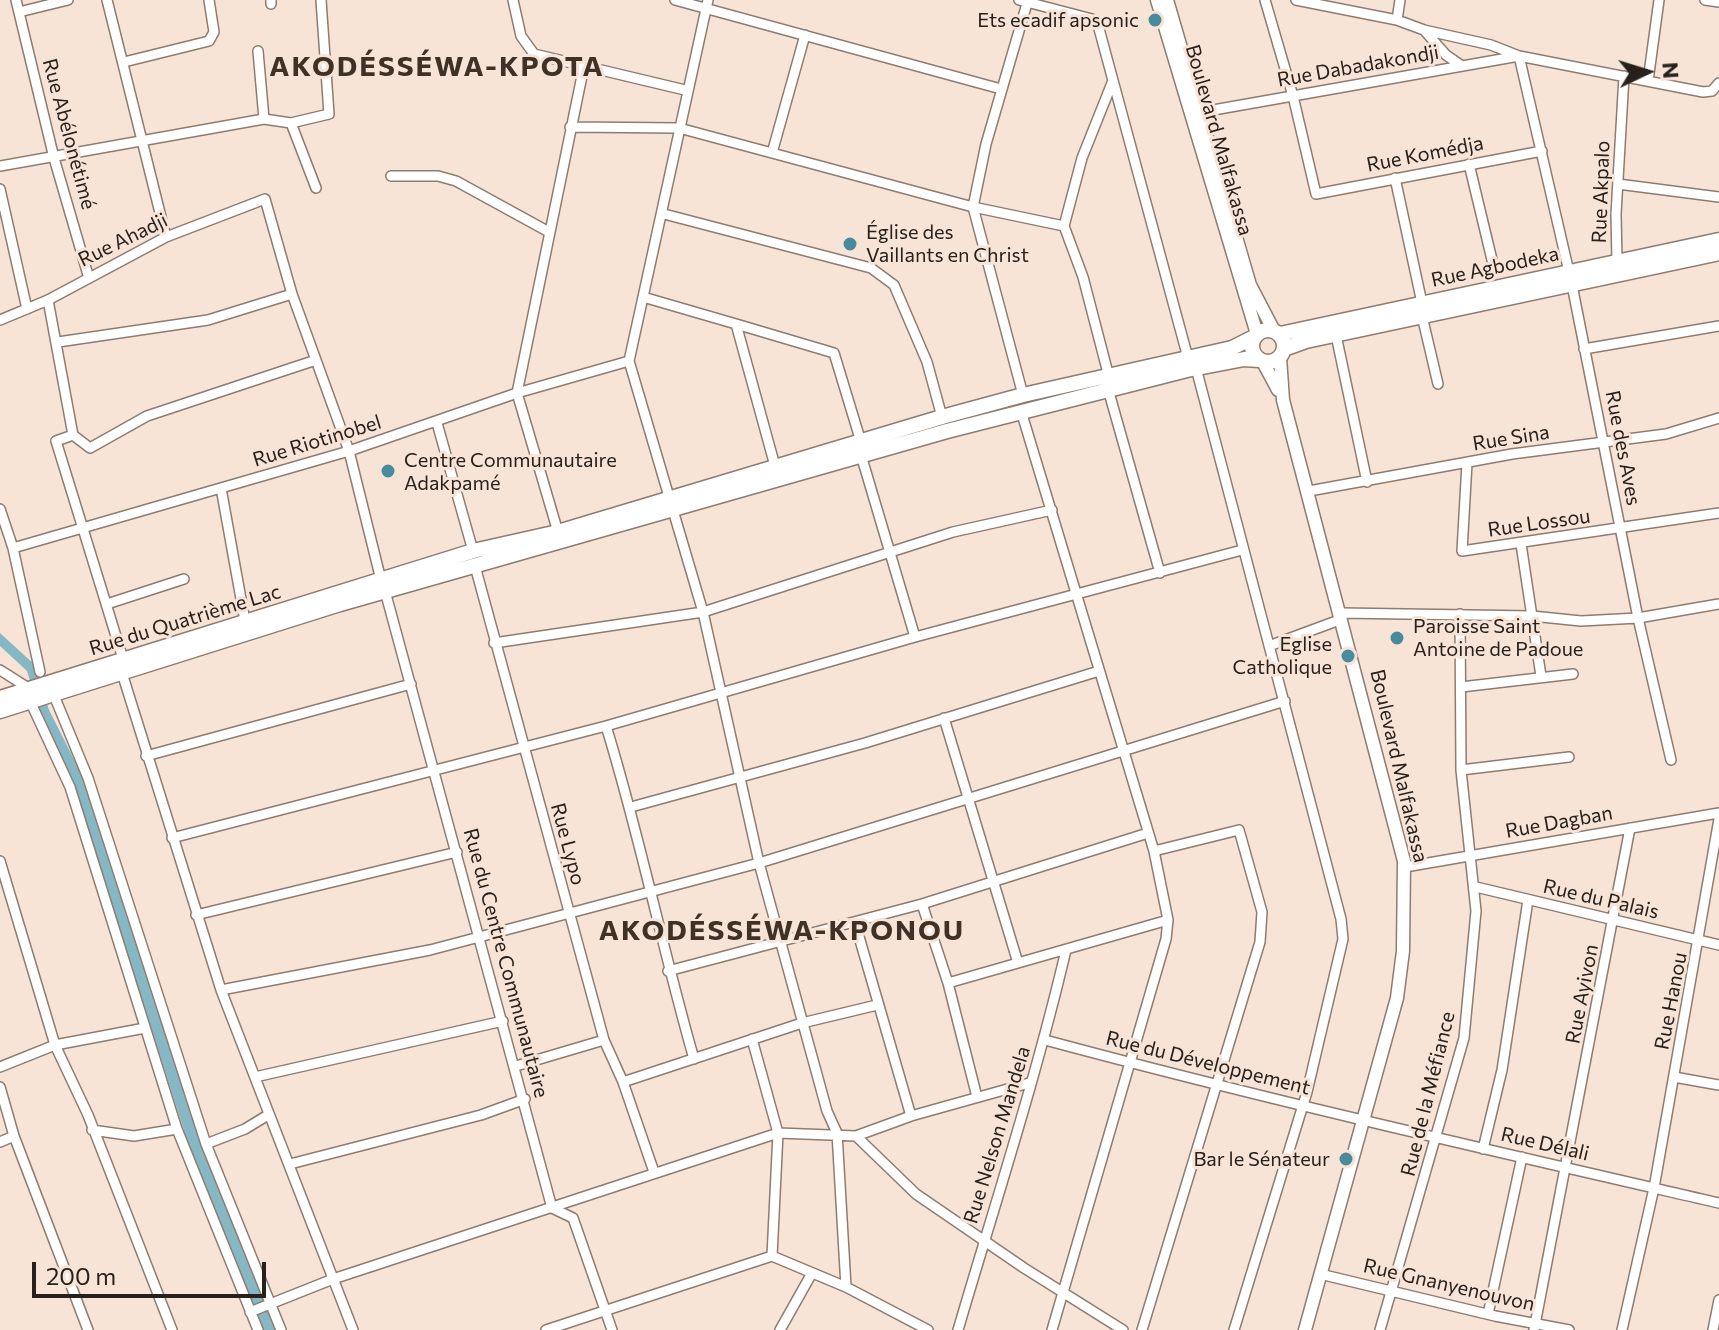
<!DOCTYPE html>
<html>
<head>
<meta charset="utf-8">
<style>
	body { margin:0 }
	#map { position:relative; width:1719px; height:1330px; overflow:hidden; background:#f8e4d7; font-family:Commissioner,sans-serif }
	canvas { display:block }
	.north { position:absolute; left:1607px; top:32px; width:80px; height:80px; -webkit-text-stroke:6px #f8e4d7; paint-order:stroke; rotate:86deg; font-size:22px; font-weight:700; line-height:32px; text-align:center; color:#27201b }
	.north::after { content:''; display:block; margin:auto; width:28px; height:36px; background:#27201b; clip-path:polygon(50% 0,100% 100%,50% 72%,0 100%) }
	.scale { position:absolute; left:32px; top:1262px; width:234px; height:36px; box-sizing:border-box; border:4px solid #27201b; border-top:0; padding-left:10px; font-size:24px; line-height:28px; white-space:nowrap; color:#27201b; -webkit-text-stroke:6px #f8e4d7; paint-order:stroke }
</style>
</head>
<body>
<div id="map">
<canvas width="1719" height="1330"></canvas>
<div class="north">N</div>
<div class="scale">200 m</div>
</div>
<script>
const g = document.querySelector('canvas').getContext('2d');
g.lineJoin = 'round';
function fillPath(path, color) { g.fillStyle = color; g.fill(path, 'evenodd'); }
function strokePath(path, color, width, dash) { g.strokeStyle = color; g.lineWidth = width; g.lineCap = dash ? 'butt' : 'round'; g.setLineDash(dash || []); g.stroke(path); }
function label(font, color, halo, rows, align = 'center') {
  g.font = font + ' Commissioner,sans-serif'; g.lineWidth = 6; g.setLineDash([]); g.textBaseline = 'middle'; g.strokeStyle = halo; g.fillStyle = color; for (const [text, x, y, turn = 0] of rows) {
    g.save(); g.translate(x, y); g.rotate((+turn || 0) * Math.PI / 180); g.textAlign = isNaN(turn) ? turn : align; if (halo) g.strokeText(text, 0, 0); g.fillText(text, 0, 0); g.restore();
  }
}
const water = new Path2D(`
	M0,633L35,665L49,710L84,779L199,1140L276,1330H264L187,1140L73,782L40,712L27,671L0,646Z`);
const street = new Path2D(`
	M16,0L54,158L88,275
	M107,0L166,237
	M271,0V4
	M513,0L521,36L534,54L685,90
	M675,0L1001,89
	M708,0L629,361L703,612L759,863L827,1111L837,1133L846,1287
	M1019,0L1092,19L1098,25L1188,358
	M1265,0L1293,96L1316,194L1542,151
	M1296,0L1397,20L1424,30L1491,45L1519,56L1703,92L1712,91L1719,83
	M1705,0L1719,2
	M19,12L68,0
	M1397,20L1400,0
	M1424,30L1446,55L1462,66
	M258,51L264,119
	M1519,56L1569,272
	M124,62L209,41L214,32L209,0
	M1648,81L1659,0
	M1202,112L1519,56
	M291,123L316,188
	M570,127L679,128L973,207L1064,226L1082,158L1112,83
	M772,153L805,35
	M1469,164L1493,264
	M0,166L264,119L291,123L329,114L321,0
	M391,176H438L456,181L549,232
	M1395,178L1422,303
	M1618,184L1719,197
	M0,189L27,309
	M664,214L871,268L894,285L927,362L942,417
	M1064,226L1083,277L1109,377
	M1617,261L1616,214L1624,76
	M1572,285L1638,618L1671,760
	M643,297L736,324L775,466
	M48,300L73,435
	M1422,316L1438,384
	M0,320L48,300L166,237L265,199L292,294L349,451L381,580
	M736,324L834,353L861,442
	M1336,335L1367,482
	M58,342L208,320L292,294
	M1584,349L1719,326
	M1196,368L1341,919L1343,939L1307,1092L1234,1330
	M1108,389L1160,573
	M1023,395L973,207L986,144L1028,0
	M1021,411L1154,851L1168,920L1166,939L1052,1330
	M437,423L473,551
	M861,455L915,637
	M1467,463L1462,551L1719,513
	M221,488L245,621
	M1309,491L1512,454L1666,434L1719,418
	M0,509L13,548L40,672
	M558,532L517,393L584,66
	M1521,544L1541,676
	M13,548L349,451L517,393L629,361
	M475,566L604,1040L623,1082L654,1172
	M385,591L552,1208L573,1218L612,1330
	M107,604L184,579
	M1341,613L1532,616L1581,621L1638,618L1719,604
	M494,643L703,612L953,532L1052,510
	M1269,646L1342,619
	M123,659L56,441L73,435L90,448L147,416L316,360
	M0,670L30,689
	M122,673L221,990L353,1330
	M1461,687L1573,674
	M53,693L88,778L206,1144L281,1330
	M30,701L70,787L177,1129L258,1330
	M944,718L1018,963
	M606,726C640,836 662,948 694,1059
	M146,756L411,684
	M1461,770L1569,757
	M631,807L865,743L1099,671
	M172,838L606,726L915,637L1242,550
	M0,861L55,1045L88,1115L172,1330
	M1405,867L1719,813
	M1476,887L1719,945
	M922,904L948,983L977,1097
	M196,915L457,852
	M855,923L911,1116
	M668,971L922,904L1148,833
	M948,983L1168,920
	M221,990L430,950L759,863L1285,701
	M752,1039L778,1133L772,1256
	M1045,1040C1268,1100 1493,1151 1719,1203
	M516,1066L604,1040
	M0,1067L55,1045L145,1028
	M255,1077L503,1021
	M1674,1077L1719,1085
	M623,1082L802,1023L877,1005
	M0,1087L14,1136L88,1330
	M92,1130L134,1136L177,1129
	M856,1136L916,1194L1024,1268L1123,1330
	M0,1142L14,1136
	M206,1144L245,1129L268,1115
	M1483,1149L1502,1070L1528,900
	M290,1164L481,1115L525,1099
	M1320,1274L1495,1316L1569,1330
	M250,1312L333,1279L778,1133L856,1136L911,1116L1029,1083
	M1488,1314L1522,1157
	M546,1330L772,1256L846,1287L928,1330
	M780,1330L812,1273
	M958,1330C995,1204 1036,1078 1066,950
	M1142,1330L1249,978L1260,942L1262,912L1239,830L1154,851
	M1380,1330L1464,1038L1476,911L1461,770L1460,614
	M1534,1330L1630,828
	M1622,1330L1654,1188L1719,819
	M1713,1330L1719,1300`);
const secondary = new Path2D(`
	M1157,0L1257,334
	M1167,0L1250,285L1274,331
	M1280,358L1283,400L1404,861L1403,951L1397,998L1305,1330
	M1263,362L1278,390`);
const primary = new Path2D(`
	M1252 346a16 16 0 1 1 32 0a16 16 0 1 1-32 0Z
	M1280,334L1719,240
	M1284,349L1306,341L1719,253
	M0,698L473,551L558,532L942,417L1023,395L1232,348L1254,337
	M0,711L340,604L947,431L1187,370L1244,359L1259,360`);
const markers = [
	[1155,20,8,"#498b9c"],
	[850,244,8,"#498b9c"],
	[388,471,8,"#498b9c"],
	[1397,638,8,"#498b9c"],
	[1348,656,8,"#498b9c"],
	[1346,1159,8,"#498b9c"]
];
const poiNames = [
	["Ets ecadif apsonic",1139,20],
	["Église des",866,232,"left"],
	["Vaillants en Christ",866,255,"left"],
	["Centre Communautaire",404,460,"left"],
	["Adakpamé",404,483,"left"],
	["Paroisse Saint",1413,626,"left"],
	["Antoine de Padoue",1413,649,"left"],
	["Eglise",1332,644],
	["Catholique",1332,667],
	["Bar le Sénateur",1330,1159]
];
const streetNames = [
	["Rue Dabadakondji",1358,66,-10],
	["Rue Abélonétimé",69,134,75],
	["Boulevard Malfakassa",1219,140,74],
	["Rue Komédja",1425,154,-11],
	["Rue Akpalo",1601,192,-88],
	["Rue Ahadji",123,240,-26],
	["Rue Agbodeka",1495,267,-12],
	["Rue Sina",1511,438,-9],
	["Rue Riotinobel",317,441,-17],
	["Rue des Aves",1623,448,79],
	["Rue Lossou",1539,523,-8],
	["Rue du Quatrième Lac",185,620,-17],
	["Boulevard Malfakassa",1399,766,77],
	["Rue Dagban",1559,822,-10],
	["Rue Lypo",568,844,75],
	["Rue du Palais",1601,899,13],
	["Rue du Centre Communautaire",506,963,75],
	["Rue Ayivon",1582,994,-79],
	["Rue Hanou",1671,1001,-79],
	["Rue du Développement",1208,1063,14],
	["Rue de la Méfiance",1428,1094,-76],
	["Rue Nelson Mandela",997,1135,-73],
	["Rue Délali",1545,1144,13],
	["Rue Gnanyenouvon",1449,1285,13]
];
const districtNames = [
	["AKODÉSSÉWA-KPOTA",437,67],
	["AKODÉSSÉWA-KPONOU",782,931]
];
fillPath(water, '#86b7c5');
strokePath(street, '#8d7c70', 12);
strokePath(secondary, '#8d7c70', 15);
strokePath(primary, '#8d7c70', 17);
strokePath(street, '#fff', 9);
strokePath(secondary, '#fff', 12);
strokePath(primary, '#fff', 14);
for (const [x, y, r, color] of markers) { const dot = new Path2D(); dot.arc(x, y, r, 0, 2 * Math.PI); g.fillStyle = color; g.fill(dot); strokePath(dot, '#f8e4d7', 3); }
label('20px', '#27201b', '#f8e4d7', poiNames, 'right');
label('20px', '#27201b', '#f8e4d7', streetNames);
g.letterSpacing = '2px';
label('bold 28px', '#403127', '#f8e4d7', districtNames);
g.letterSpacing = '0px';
</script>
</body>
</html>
